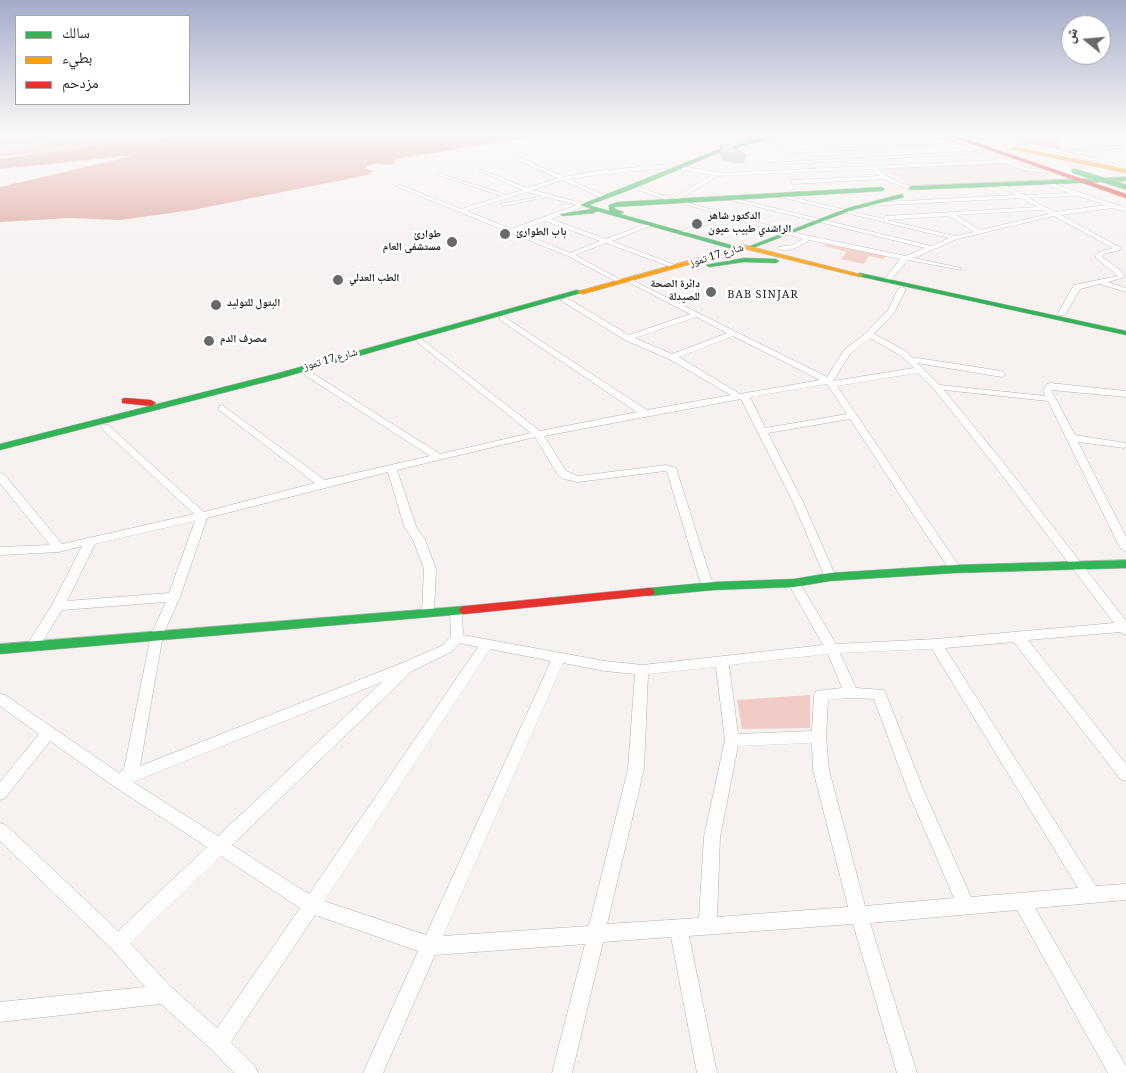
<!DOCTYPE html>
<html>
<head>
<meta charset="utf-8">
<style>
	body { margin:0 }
	#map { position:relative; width:1126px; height:1073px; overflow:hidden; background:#f7f1f0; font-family:Georgia,"Noto Naskh Arabic",serif }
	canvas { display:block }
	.legend { position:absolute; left:15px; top:15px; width:175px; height:90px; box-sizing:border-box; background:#fff; border:1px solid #a7a5a5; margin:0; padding:6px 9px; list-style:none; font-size:15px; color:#231f1e }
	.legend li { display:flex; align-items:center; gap:10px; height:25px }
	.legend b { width:25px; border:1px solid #a7a5a5 }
	.north { position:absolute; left:1061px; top:15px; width:50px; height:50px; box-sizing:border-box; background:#fff; border:1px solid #a7a5a5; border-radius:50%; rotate:287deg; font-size:14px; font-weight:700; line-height:20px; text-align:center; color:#231f1e }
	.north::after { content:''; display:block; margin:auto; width:18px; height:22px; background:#6d6868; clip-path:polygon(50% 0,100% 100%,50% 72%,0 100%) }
</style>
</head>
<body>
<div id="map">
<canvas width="1126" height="1073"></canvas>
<ul class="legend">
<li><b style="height:6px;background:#30b455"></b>سالك</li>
<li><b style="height:6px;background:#ff9f0a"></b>بطيء</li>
<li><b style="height:6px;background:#e5322d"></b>مزدحم</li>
</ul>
<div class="north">ش</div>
</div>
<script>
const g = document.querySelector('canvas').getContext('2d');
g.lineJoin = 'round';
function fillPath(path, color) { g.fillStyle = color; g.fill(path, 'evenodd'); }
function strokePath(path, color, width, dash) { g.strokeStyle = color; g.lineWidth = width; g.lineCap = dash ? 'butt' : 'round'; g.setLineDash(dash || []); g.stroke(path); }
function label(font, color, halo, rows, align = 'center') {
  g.font = font + ' Georgia,"Noto Naskh Arabic",serif'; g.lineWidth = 5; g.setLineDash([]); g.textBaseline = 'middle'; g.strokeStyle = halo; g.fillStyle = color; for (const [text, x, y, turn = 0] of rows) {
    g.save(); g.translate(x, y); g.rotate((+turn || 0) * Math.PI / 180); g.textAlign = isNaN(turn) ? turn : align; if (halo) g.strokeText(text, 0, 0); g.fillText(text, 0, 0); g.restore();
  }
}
const built = new Path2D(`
	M1004,161L1031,171L1055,175L1042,179L926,187L906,184L882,168Z`);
const green = new Path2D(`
	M0,134H85L0,147Z
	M112,134H197L0,157V150Z
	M992,134H1056L1061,149C1038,150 1014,141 992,134Z
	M826,244L886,256L883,259L869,256L864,264L841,259L847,252L824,246Z
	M810,695V728L742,729L737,700Z`);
const water = new Path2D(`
	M209,134H551L397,159L395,160L396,163C385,168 379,161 367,166L366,169L373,171L368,175L192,210L120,220L70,218L0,222V187L137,155L0,169V159L137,140Z`);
const street = new Path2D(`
	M90,134H103L0,149V147Z
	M719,134H726L749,143L745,144Z
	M762,134H769L775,137L773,138Z
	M820,134H825L845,148L960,143L962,144L794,153L752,142L754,141L796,150L821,136ZM824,138L839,148L801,150Z
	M835,134H865L932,139L930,140Z
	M928,134H935L955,141L951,142Z
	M979,134H988L1107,161L1126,168V173L1119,168L1104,163Z
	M1076,134H1113L1065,137L1063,136Z
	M1114,134L1126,136V139L1114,135Z
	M1122,146L1124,148L1068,151L1066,150Z
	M983,151L985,153L771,165L768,163Z
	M998,156L1027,168L1053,171L1050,173L1026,171L1005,163L877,169L890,178L912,187L910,190L884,179L794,184L791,182L794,180L880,176L871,169L718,176L678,200L796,233L906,256L925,248L726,199L729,197L931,246L949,238L776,196L779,194L884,219V217L886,216L1037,207L1022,198L868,206L866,203L1016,195L999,186L1001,183L1024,195L1069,193L1044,184L1046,181L1126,208V212L1113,208L1061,215L1121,248V250L1103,254L1102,257L1120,270L1125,277L1108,282L1126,288V292L1100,284L1080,289L1065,315H1059L1058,313L1074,285L1118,276L1095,257L1099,252L1113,248L1054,216L957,239L914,258L961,268V270L908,260L889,282L887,283L883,281L900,259L809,240C800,246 788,254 777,248L778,247L792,245L803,239L728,217L682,234H678V232L722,215L678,202V200L667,203L664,199L630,187L635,186L668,197L670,200L712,175L670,168L597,175L569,179L608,197L606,200L562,180L533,190L585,204V206L551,219L606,239L648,223H652V225L612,241L675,265V267H671L606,243L575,255L621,280L623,281L619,283L568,256L395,186L400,185L461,209L502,196L438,175V173L507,195L522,190L480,171V169L527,188L558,178L517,160L519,157L564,177L597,171L670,164L722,173L998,160L995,158ZM527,192L542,196L500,204L503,206L547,197L577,205L511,229L467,211ZM1078,196L1106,205L1055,212L1029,198ZM1042,210L1049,214L980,230L956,215ZM949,216L974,232L955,236L886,220ZM545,221L600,241L570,253L517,231Z
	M632,280L827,377L844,350L866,333L888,310L898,289L902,287L906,289L894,313L874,334L906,351L911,357L1002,371L1006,374L1002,377L917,363L940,385L1045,396L1043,390L1047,384L1050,383L1126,391V397L1051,390L1075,435L1126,443V447L1124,448L1078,442L1126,537V552L1120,548L1048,401L944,390L1003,462L1126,621V635L1120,632L1028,640L1126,764V781L1121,780L1014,642L945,648L1096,886L1126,884V900L1035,908L1126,1066V1073H1108L1017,910L870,923L917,1073H897L853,924L689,936L717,1073H697L671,937L603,942L572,1073H552L585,944L435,955L383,1073H363L418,951L315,915L231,1042L255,1066L258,1073H234L212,1050L161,1004L0,1022V1002L145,987L112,949L0,841V823L6,825L118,931L207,847L115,787L50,741L5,798L0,800V782L39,734L0,706V694L5,695L119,773L124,769L151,635L166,602L62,610L38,649H28L26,646L52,605L82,546L59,552L0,555V547L50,545L0,483V473L4,474L62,544L194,514L102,429V425H108L204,512L315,483L219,410V406L222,405L325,480L430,456L303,374L302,372L306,369L440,454L531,433L417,342L416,340L420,338L540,431L637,412L500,320V316H503L647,410L731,395L669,359L625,340L560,300L567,298L629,335L690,314L630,283L628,282ZM696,317L727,333L672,354L635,338ZM733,336L820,380L740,394L679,357ZM870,338L900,355L914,368L833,381L850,354ZM918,373L934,389L995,466L1114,623L936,639L836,644L798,580L794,579L788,583L823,645L642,665L605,661L463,635L462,611L460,608H452L450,611L451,637L441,646L402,663L140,766L163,635L180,597L207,518L388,472L404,526L413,540L424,569L422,612L424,615H432L434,612L436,569L425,540L416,526L397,470L535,437L558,475L564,479L578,482L665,471L667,472L700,581L702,584L714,590L720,586L711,579L676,468L666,465L578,476L566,471L544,436L741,399L793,502L826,580H834L836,577L803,502L768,433L850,419L951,572H959L961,569L959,566L837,386ZM827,384L847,414L765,428L750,397ZM195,521L169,593L67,601L95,544ZM460,643L478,647L309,894L232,845L412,671L451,652ZM490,649L551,661L426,935L324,901ZM932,649L1078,888L971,897L923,789L886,694L884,690L856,688L840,653ZM828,654L842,688L816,691L814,695L812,731L738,734L729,665ZM563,663L605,671L635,674L628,769L589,926L443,936ZM716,667L725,740L704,837L699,918L607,924L644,769L648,674ZM382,682L218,836L133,782ZM851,698L874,699L907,789L954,898L865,906L829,770L826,737L828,700ZM812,743L813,770L848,907L717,917L720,837L738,746ZM221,856L300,908L217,1028L171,987L130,943Z`);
const fast = new Path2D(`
	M778,134H786L718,153L635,188L589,205L609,211V205L618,202L882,187L885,189L882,191L614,207L615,209L624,212L620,214L738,247L739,248L736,250L597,211L594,213L563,216L560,214L592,209L580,205L714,151Z
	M1126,177V181L911,190L908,188L911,186Z
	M902,194L904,197L852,210L750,249L745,248L848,208Z
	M744,258L776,259L779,261L776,263L744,262L709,267L706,265Z
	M860,273L1126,331V335L858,276V274Z
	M577,290L584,292L281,378L0,450V444L275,374Z
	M1126,560V568L955,573L830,581L794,587L714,590L649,596L645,595L643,592L645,589L649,588L714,582L794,579L830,573L955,565Z
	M465,606L469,607L471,610L469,613L465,614L0,654V644Z`);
const slow = new Path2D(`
	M1014,147L1126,169V173L1012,149Z
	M745,245L863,275L860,277L745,249L583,294L576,292Z`);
const jam = new Path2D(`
	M944,134H951L1126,194V198Z
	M125,398L151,400L156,403L151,406L122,403V399Z
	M649,588L653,589L655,592L653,595L465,614L461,613L459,610L461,607L465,606Z`);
const fastBridge = new Path2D(`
	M1074,171L1126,187`);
const wall = new Path2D(`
	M720,147L746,155L745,163H734L722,161L720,155Z`);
const building = new Path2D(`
	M729,145L746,155H735L723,153L720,147Z`);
const markers = [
	[697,224,6,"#6d6868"],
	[505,234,6,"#6d6868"],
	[452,242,6,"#6d6868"],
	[338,280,6,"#6d6868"],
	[711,292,6,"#6d6868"],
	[216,305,6,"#6d6868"],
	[209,341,6,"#6d6868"]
];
const farPoinames = [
	["الدكتور شاهر",708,218],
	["الراشدي طبيب عيون",708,231],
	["باب الطوارئ",516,234],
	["طوارئ",441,236,"right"],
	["مستشفى العام",441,249,"right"],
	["الطب العدلي",349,280],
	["دائرة الصحة",700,286,"right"],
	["للصيدلة",700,299,"right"],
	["البتول للتوليد",227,305],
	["مصرف الدم",220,341]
];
const farStreetnames = [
	["شارع 17 تموز",717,257,-17],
	["شارع 17 تموز",331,361,-16]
];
const farNeighbourhoodnames = [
	["BAB SINJAR",763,297]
];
fillPath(built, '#f1e3e1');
fillPath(green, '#f2cbc6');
fillPath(water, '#db9e97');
strokePath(street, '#b6b1b1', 1);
strokePath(fast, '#b6b1b1', 1);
strokePath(slow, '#b6b1b1', 1);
strokePath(jam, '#b6b1b1', 1);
fillPath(street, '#fefdfd');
fillPath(fast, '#30b455');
fillPath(slow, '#ff9f0a');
fillPath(jam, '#e5322d');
strokePath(fastBridge, '#c8bebd', 5.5, []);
strokePath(fastBridge, '#30b455', 5);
fillPath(wall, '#bbb');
fillPath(building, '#dadad9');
strokePath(building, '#999998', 1);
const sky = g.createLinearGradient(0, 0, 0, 284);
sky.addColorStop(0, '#a3abc8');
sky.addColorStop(0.47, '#fbf9f8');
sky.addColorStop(1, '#fbf9f800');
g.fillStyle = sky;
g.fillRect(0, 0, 1126, 284);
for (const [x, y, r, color] of markers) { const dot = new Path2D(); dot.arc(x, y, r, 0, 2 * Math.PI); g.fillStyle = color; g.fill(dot); strokePath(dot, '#fff', 2); }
label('bold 11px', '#231f1e', '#fff', farPoinames, 'left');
label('11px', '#231f1e', '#fff', farStreetnames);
g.letterSpacing = '1px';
label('11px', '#231f1e', '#fff', farNeighbourhoodnames);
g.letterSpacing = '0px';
</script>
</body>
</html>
